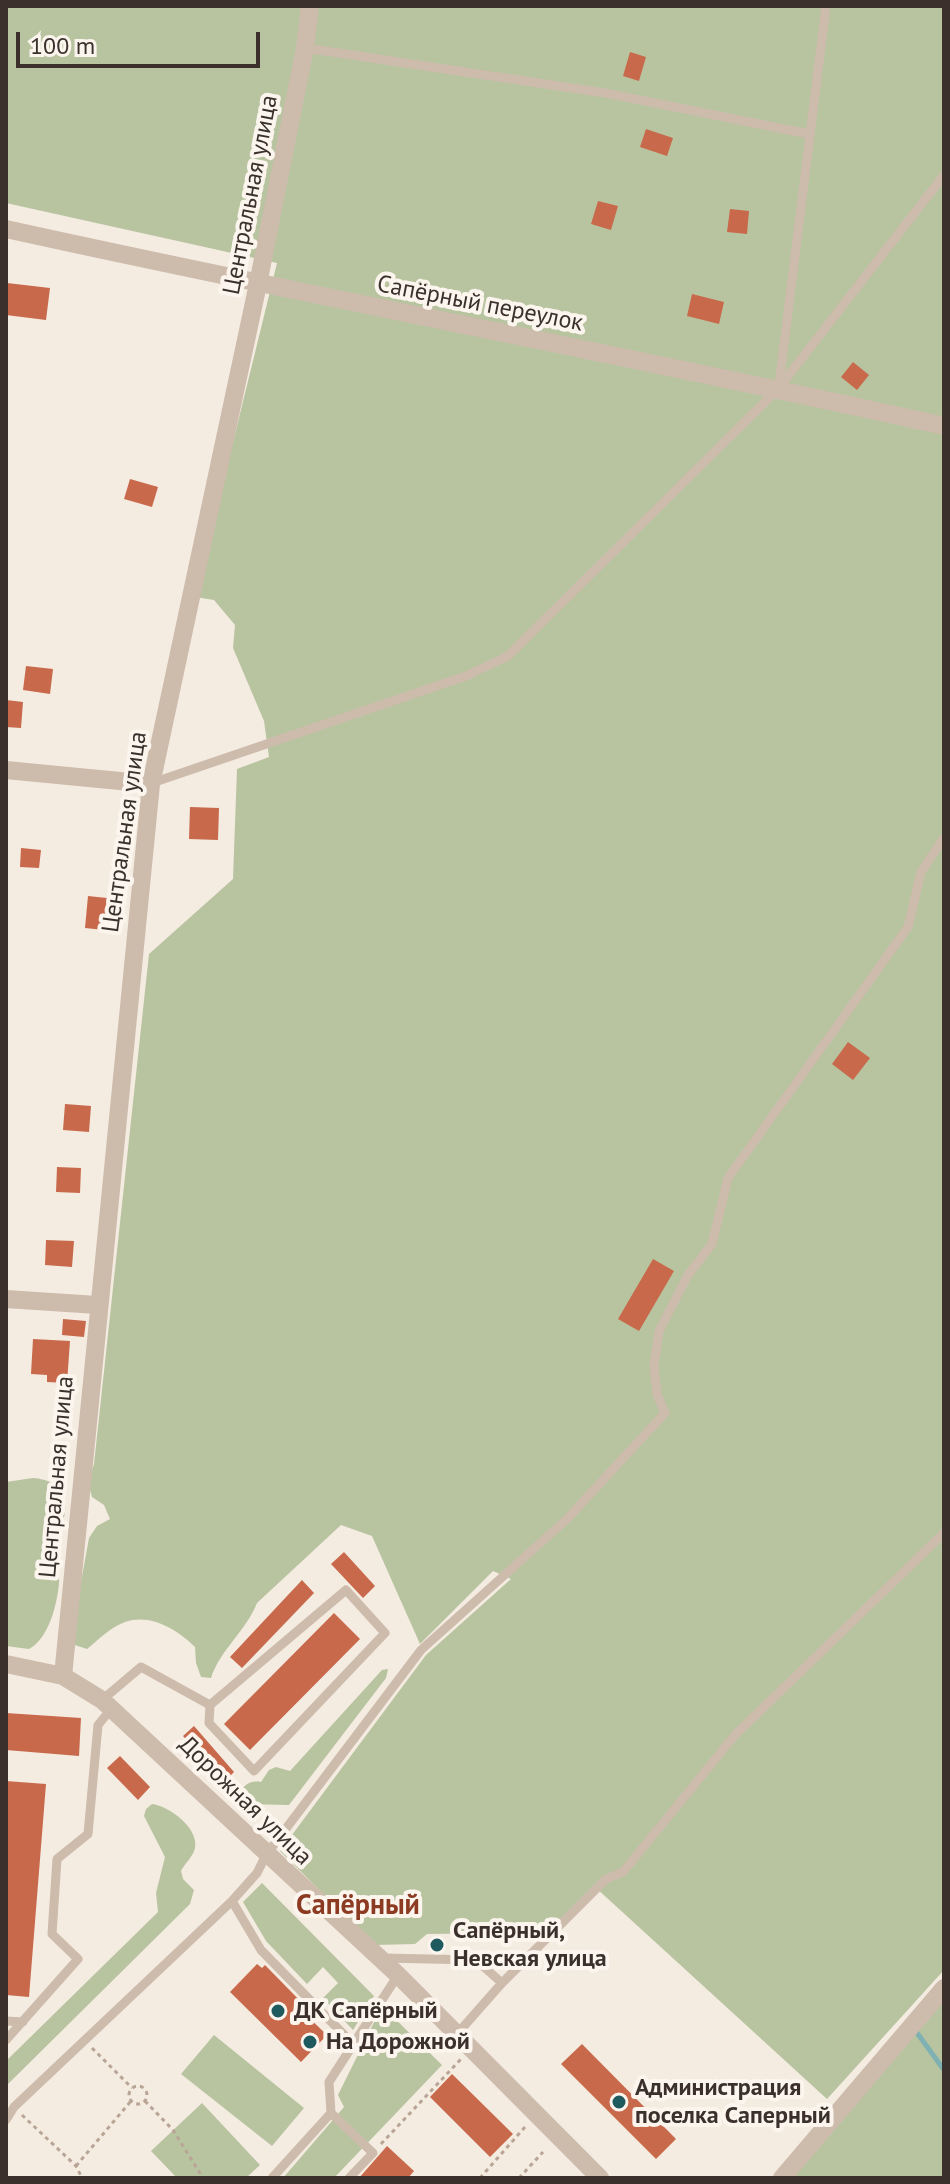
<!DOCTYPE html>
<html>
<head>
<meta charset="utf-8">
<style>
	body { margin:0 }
	#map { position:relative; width:950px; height:2184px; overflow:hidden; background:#f4ebe1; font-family:"PT Sans",sans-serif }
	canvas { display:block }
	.frame { position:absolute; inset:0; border:8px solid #3b302b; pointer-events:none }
	.scale { position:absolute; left:16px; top:32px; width:244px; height:36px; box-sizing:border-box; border:4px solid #3b302b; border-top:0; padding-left:10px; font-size:24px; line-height:28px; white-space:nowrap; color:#3b302b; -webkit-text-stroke:6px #fbf5ee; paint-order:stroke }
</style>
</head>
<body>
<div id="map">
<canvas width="950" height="2184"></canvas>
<div class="frame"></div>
<div class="scale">100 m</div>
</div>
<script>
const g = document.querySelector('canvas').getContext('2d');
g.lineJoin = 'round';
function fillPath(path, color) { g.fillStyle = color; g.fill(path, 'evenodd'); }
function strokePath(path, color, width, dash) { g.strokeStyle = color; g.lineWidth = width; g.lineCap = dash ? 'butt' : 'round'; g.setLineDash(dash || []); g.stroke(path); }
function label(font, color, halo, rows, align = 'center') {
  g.font = font + ' "PT Sans",sans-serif'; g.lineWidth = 8; g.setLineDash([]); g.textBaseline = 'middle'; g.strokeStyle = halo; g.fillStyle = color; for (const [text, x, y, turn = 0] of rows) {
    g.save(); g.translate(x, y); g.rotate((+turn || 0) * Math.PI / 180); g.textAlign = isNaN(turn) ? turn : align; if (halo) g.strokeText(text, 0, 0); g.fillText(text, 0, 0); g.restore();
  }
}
const green = new Path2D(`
	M6,6H944V1970L827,2099L595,1887L540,1941L518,1924L505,1933L427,1934L415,1944L375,1945L280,1851L426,1655L511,1579L493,1571L420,1644L372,1536L341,1525L257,1603C246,1631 220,1650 211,1678L201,1677L196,1663L195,1647C178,1630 150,1613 125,1622C111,1627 98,1640 87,1649L72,1644L75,1615L89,1538L97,1526L110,1519L104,1505L92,1497L88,1482L94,1464L149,954L233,879L237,769L269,757L264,721L233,648L235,625L214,600L195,597L277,263L6,203Z
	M33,1478C48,1479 61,1485 65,1502C67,1515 59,1532 57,1545C55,1557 60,1570 59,1583C57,1605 49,1638 29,1649L6,1646V1482Z
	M388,1669L386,1678L289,1805L243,1804L239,1797C242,1786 249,1780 261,1782L269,1770L276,1767L290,1771L382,1670Z
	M152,1804C169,1806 199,1828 195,1848C193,1857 185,1863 181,1871L183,1879L194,1890L190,1904L6,2086V2061L158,1912L156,1893L165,1857L144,1816L146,1809Z
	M262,1883L374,1996L353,2030L323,1998L338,1983L323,1967L307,1984L266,1941L243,1902Z
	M944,2000V2178H792Z
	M382,2006L442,2065L334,2178H283L344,2107L338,2095Z
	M214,2035L304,2108L272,2146L181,2074Z
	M202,2103L260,2165L246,2178H177L151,2151Z`);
const stream = new Path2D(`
	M915,2030L944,2070`);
const building = new Path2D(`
	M630,52L646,57L639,81L623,76Z
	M646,129L673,138L667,156L640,147Z
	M598,201L618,206L611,230L591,224Z
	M730,209L749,211L747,234L727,232Z
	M7,283L50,288L46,320L6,315Z
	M692,294L724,302L719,324L687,316Z
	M853,362L869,375L857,390L841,377Z
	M130,479L158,487L152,507L124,499Z
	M26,666L53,669L50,694L23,690Z
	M6,700L23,702L21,728L6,727Z
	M190,807L219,808L218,840L189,839Z
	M21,848L41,850L39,868L20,867Z
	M88,896L107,898L104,930L85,928Z
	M848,1042L870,1058L853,1080L832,1064Z
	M65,1104L91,1106L89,1132L63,1130Z
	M57,1167L81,1168L80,1193L56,1192Z
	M46,1240L74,1241L72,1267L45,1265Z
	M653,1259L674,1271L639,1331L618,1319Z
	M63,1319L86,1321L84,1337L62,1335Z
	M33,1339L70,1341L67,1383L47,1382V1375L31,1374Z
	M344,1552L375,1586L363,1598L331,1564Z
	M302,1580L314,1593L242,1668L230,1657Z
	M334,1613L360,1639L250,1750L224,1724Z
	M6,1713L81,1718L79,1756L6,1750Z
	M194,1726L234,1772L224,1782L183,1736Z
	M120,1756L150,1787L138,1800L107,1768Z
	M6,1781L46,1784L29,1997L6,1995Z
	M257,1964L262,1968L265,1965L309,2010L305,2014L327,2035L301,2062L230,1992Z
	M582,2044L676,2139L656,2159L561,2064Z
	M452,2074L513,2134L490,2157L430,2097Z
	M387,2146L414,2171L408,2178H359Z`);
const path = new Path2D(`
	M92,2048L132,2088
	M129 2095a9 9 0 1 1 18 0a9 9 0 1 1-18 0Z
	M145,2101L173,2130L203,2178
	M22,2115L76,2166L82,2178
	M381,2144L461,2059
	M76,2166L131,2101
	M480,2178L525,2127
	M519,2178L543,2152`);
const service = new Path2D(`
	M305,48L605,93L809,134
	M779,385L826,6
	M152,783L466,676L508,656L778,389L944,175
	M102,1700L141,1667L210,1705L346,1590L385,1633L254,1771L209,1723L210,1705
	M232,1901L261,1950L353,2044
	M383,1958L476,1960L502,1983L457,2034
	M502,1983L606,1879L623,1872L735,1735L944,1533
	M6,2021L23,2022
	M6,2040L78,1959L52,1934L57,1859L88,1834L98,1725L112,1708
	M331,2113L373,2153L349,2178
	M6,2120L14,2107L232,1901L257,1873L266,1855L421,1650L567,1519L665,1413L657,1394L654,1366L659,1331L688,1275L712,1244L728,1178L908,927L921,872L944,838
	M272,2178L331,2113L329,2082L398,1975`);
const minor = new Path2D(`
	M6,229C318,298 632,356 944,426
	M6,770L151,784
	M6,1299L97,1305
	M6,1664L63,1676L102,1700L398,1975L600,2178
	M63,1676L151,784L258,284L305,48L310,6
	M782,2178L944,1988`);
const markers = [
	[437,1945,8,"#1f5a5e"],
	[278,2011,8,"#1f5a5e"],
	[310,2042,8,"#1f5a5e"],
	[619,2102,8,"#1f5a5e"]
];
const streetNames = [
	["Центральная улица",251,195,-79],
	["Сапёрный переулок",480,304,11],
	["Центральная улица",125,832,-82],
	["Центральная улица",57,1477,-85],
	["Дорожная улица",245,1801,44]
];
const poiNames = [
	["Сапёрный,",453,1931],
	["Невская улица",453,1959],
	["ДК Сапёрный",294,2011],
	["На Дорожной",326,2042],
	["Администрация",635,2088],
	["поселка Саперный",635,2116]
];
const quarterNames = [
	["Сапёрный",358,1906]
];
fillPath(green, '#b8c4a0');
strokePath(stream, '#7fb0b2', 5);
fillPath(building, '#c8694b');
strokePath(path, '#b9a596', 3, [4, 4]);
strokePath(service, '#cdbbac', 9);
strokePath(minor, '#cdbbac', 18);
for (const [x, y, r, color] of markers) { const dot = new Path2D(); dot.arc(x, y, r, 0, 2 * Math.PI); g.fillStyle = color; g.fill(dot); strokePath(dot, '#fbf5ee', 3); }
label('24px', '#3b302b', '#fbf5ee', streetNames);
label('bold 24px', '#3b302b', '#fbf5ee', poiNames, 'left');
label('bold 28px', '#8c3b22', '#fbf5ee', quarterNames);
</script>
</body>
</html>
